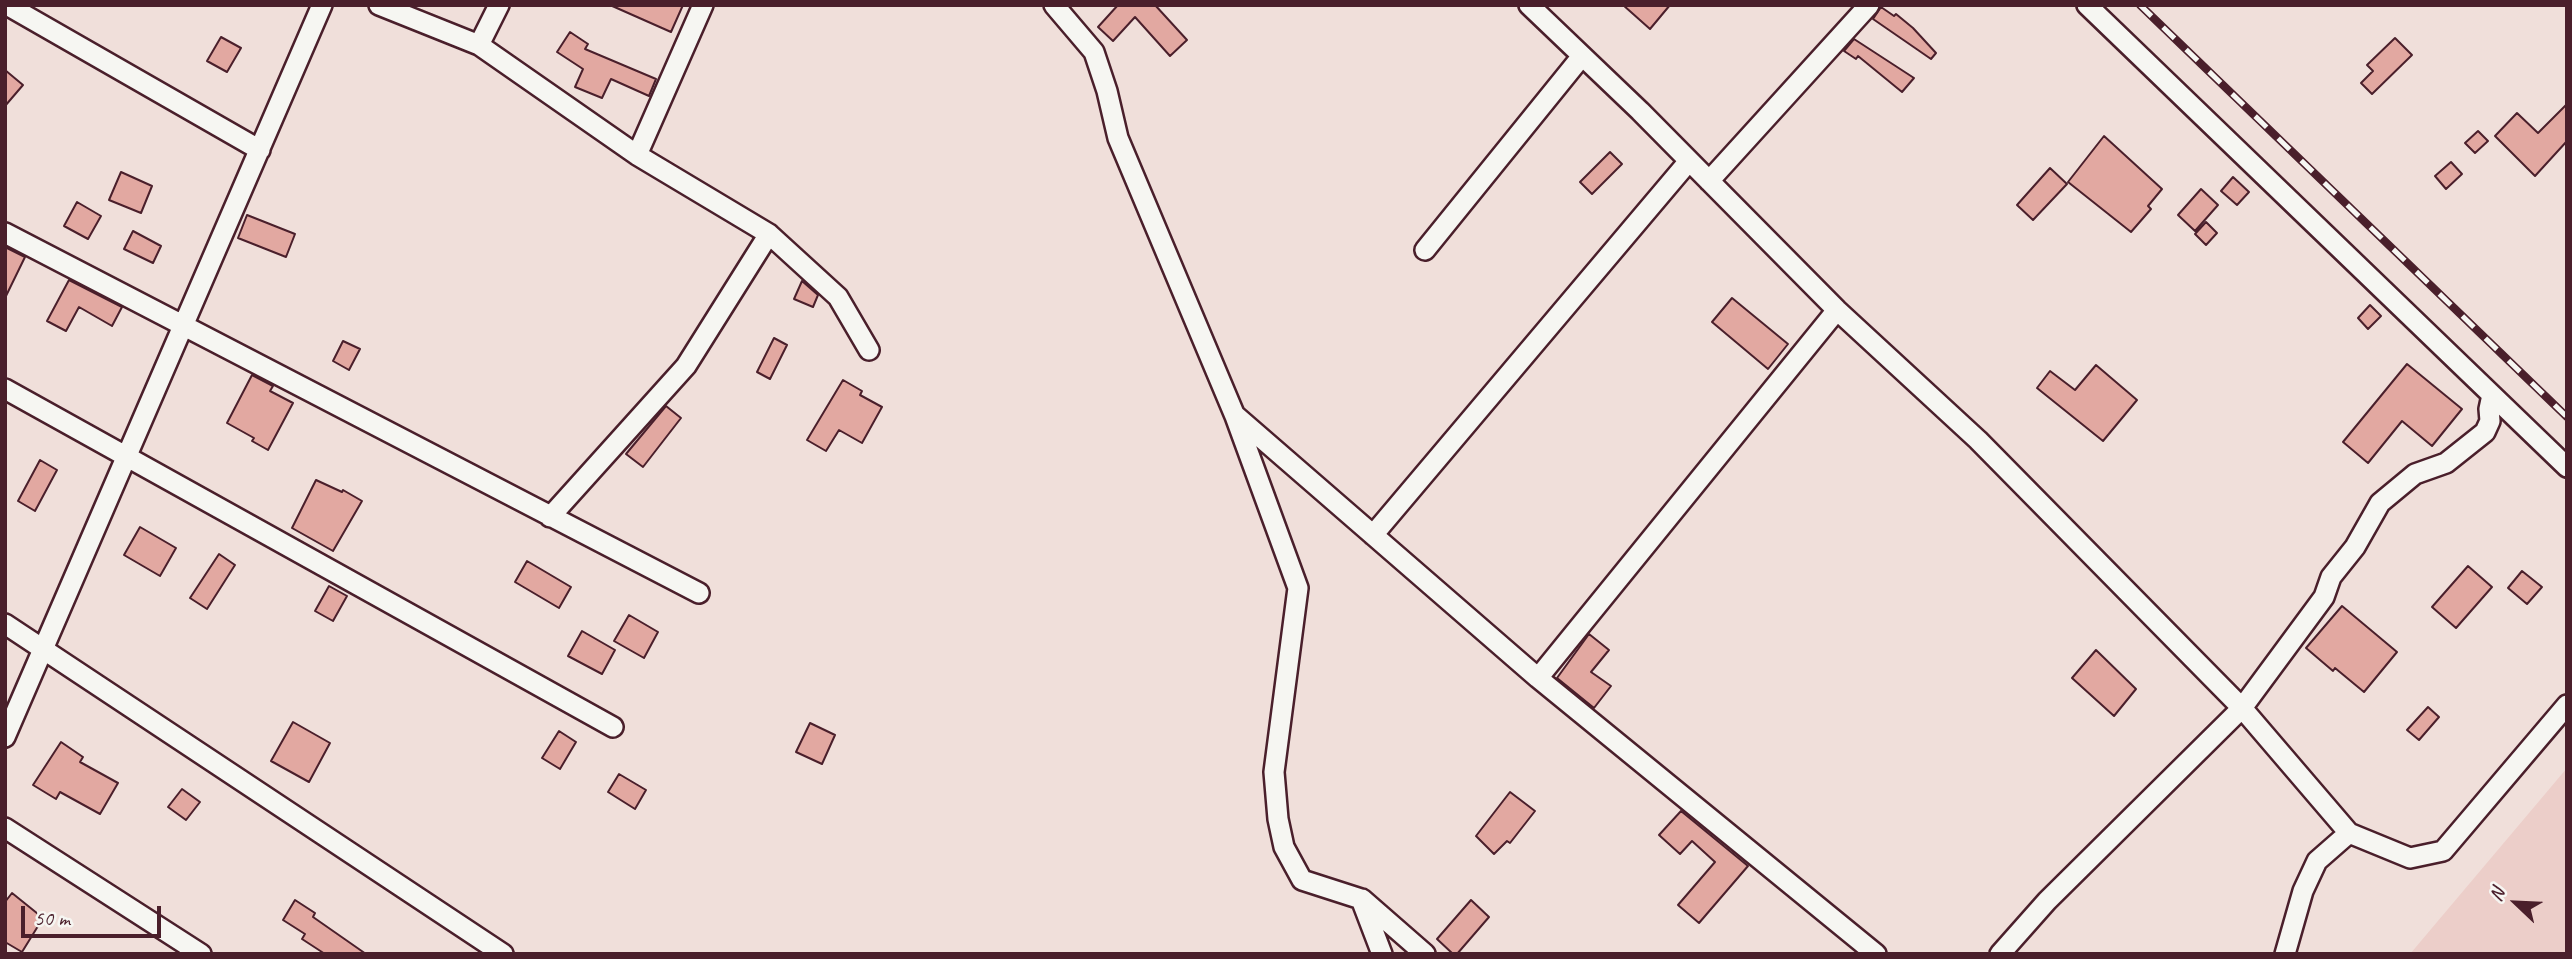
<!DOCTYPE html>
<html>
<head>
<meta charset="utf-8">
<style>
	body { margin:0 }
	#map { position:relative; width:2572px; height:959px; overflow:hidden; background:#f0dfda; font-family:Caveat,sans-serif }
	canvas { display:block }
	.frame { position:absolute; inset:0; border:7px solid #4a1f2b; pointer-events:none }
	.north { position:absolute; left:2481px; top:868px; width:70px; height:70px; -webkit-text-stroke:5px #f6f6f2; paint-order:stroke; rotate:293deg; font-size:19px; font-weight:700; line-height:28px; text-align:center; color:#4a1f2b }
	.north::after { content:''; display:block; margin:auto; width:24px; height:32px; background:#4a1f2b; clip-path:polygon(50% 0,100% 100%,50% 72%,0 100%) }
	.scale { position:absolute; left:21px; top:906px; width:140px; height:32px; box-sizing:border-box; border:4px solid #4a1f2b; border-top:0; padding-left:9px; font-size:21px; line-height:24px; white-space:nowrap; color:#4a1f2b; -webkit-text-stroke:5px #f6f6f2; paint-order:stroke }
</style>
</head>
<body>
<div id="map">
<canvas width="2572" height="959"></canvas>
<div class="frame"></div>
<div class="north">N</div>
<div class="scale">50 m</div>
</div>
<script>
const g = document.querySelector('canvas').getContext('2d');
g.lineJoin = 'round';
function fillPath(path, color) { g.fillStyle = color; g.fill(path, 'evenodd'); }
function strokePath(path, color, width, dash) { g.strokeStyle = color; g.lineWidth = width; g.lineCap = dash ? 'butt' : 'round'; g.setLineDash(dash || []); g.stroke(path); }
const built = new Path2D(`
	M2567,768V954H2410Z`);
const building = new Path2D(`
	M610,5H683L671,32Z
	M1118,5H1155L1187,40L1170,56L1135,17L1113,41L1098,27Z
	M1623,5H1670L1650,29Z
	M1881,7L1894,16L1896,14L1913,28L1936,53L1931,59L1873,19Z
	M570,32L588,44L585,49L656,79L649,96L611,79L602,98L575,87L583,69L557,52Z
	M221,37L241,48L227,72L207,61Z
	M2395,38L2412,55L2372,94L2361,83L2373,71L2367,65Z
	M1854,39L1914,78L1902,92L1858,56L1856,59L1844,51Z
	M5,70L23,85L5,106Z
	M2567,104V141L2535,176L2495,136L2517,113L2538,133Z
	M2478,131L2488,141L2475,153L2465,143Z
	M2104,136L2162,189L2148,206L2151,209L2131,232L2068,182Z
	M1610,152L1622,164L1592,194L1580,182Z
	M2451,162L2462,174L2446,189L2435,176Z
	M2050,168L2067,184L2033,220L2017,205Z
	M121,172L152,186L141,213L109,200Z
	M2233,177L2249,192L2237,205L2221,191Z
	M2201,189L2218,205L2195,231L2178,215Z
	M77,202L101,216L88,239L64,226Z
	M247,215L295,234L286,257L238,238Z
	M2206,222L2217,233L2206,245L2195,234Z
	M133,231L161,246L153,263L124,249Z
	M5,247L25,257L5,298Z
	M69,280L122,307L112,326L79,307L66,331L47,321Z
	M802,281L818,295L813,307L794,299Z
	M1732,298L1788,344L1768,369L1712,322Z
	M2370,305L2381,316L2368,329L2358,318Z
	M774,338L787,345L770,379L757,372Z
	M343,341L360,349L349,370L333,361Z
	M2407,364L2462,409L2432,446L2402,421L2368,463L2343,442Z
	M2096,365L2137,400L2103,441L2037,388L2050,371L2075,390Z
	M252,375L273,386L270,391L293,403L268,450L252,441L254,438L227,423Z
	M843,380L862,391L860,395L882,407L862,443L839,430L826,451L807,440Z
	M666,406L681,418L643,467L626,454Z
	M40,460L57,470L35,511L18,501Z
	M316,480L342,492L343,490L362,501L333,551L292,528Z
	M140,527L176,548L160,576L124,555Z
	M219,554L235,565L207,609L190,598Z
	M527,561L571,587L559,608L515,582Z
	M2468,566L2492,587L2456,628L2432,607Z
	M2522,571L2542,587L2527,604L2508,588Z
	M329,586L347,596L333,621L315,611Z
	M2342,606L2397,652L2364,692L2335,668L2333,671L2306,648Z
	M629,615L658,632L644,658L614,641Z
	M582,631L615,650L602,674L568,656Z
	M1589,634L1609,650L1591,672L1611,686L1594,708L1557,678Z
	M2096,650L2136,689L2114,716L2072,678Z
	M2428,707L2439,717L2419,740L2407,730Z
	M293,722L330,743L309,782L271,761Z
	M810,723L835,735L822,764L796,752Z
	M559,731L576,742L560,769L542,758Z
	M61,742L83,757L80,762L118,783L100,814L60,792L56,799L33,785Z
	M619,774L646,790L635,809L608,792Z
	M182,789L200,802L186,820L168,807Z
	M1510,792L1535,811L1510,843L1507,841L1494,854L1476,836Z
	M1681,811L1748,866L1699,923L1678,905L1715,862L1692,841L1680,854L1659,835Z
	M12,893L43,918L22,952L5,942V902Z
	M295,900L315,913L313,917L366,954H325L302,939L305,934L283,920Z
	M1471,900L1489,917L1457,954H1453L1437,939Z`);
const minor = new Path2D(`
	M7,5L260,150
	M379,5L479,45L637,155L769,234L838,297L869,350
	M1054,5L1094,52L1107,91L1118,138L1235,416L1298,588L1274,772L1278,819L1284,847L1302,880L1361,899L1382,954
	M1529,5L1640,111L1837,310L1978,440L2242,708L2349,833L2410,858L2443,851L2567,705
	M2087,5L2567,467
	M479,45L499,5
	M637,155L703,5
	M1709,181L1869,5
	M5,233L699,593
	M1425,250L1582,56
	M5,389L613,727
	M1236,416L1538,678L1876,954
	M550,517L686,366L769,234
	M1373,535L1689,161
	M5,624L503,954
	M1538,678L1837,310
	M5,737L322,5
	M5,828L201,954
	M1362,899L1425,954
	M2000,954L2047,901L2242,708L2324,597L2331,577L2355,547L2380,503L2415,474L2446,463L2485,432L2490,421L2489,409L2492,395
	M2285,954L2303,891L2317,861L2349,833`);
const rail = new Path2D(`
	M2140,5L2567,417`);
fillPath(built, '#eccec9');
fillPath(building, '#e2a8a1');
strokePath(building, '#4a1f2b', 2);
strokePath(minor, '#4a1f2b', 24);
strokePath(minor, '#f6f6f2', 19);
strokePath(rail, '#4a1f2b', 8);
strokePath(rail, '#f6f6f2', 5, [16]);
</script>
</body>
</html>
